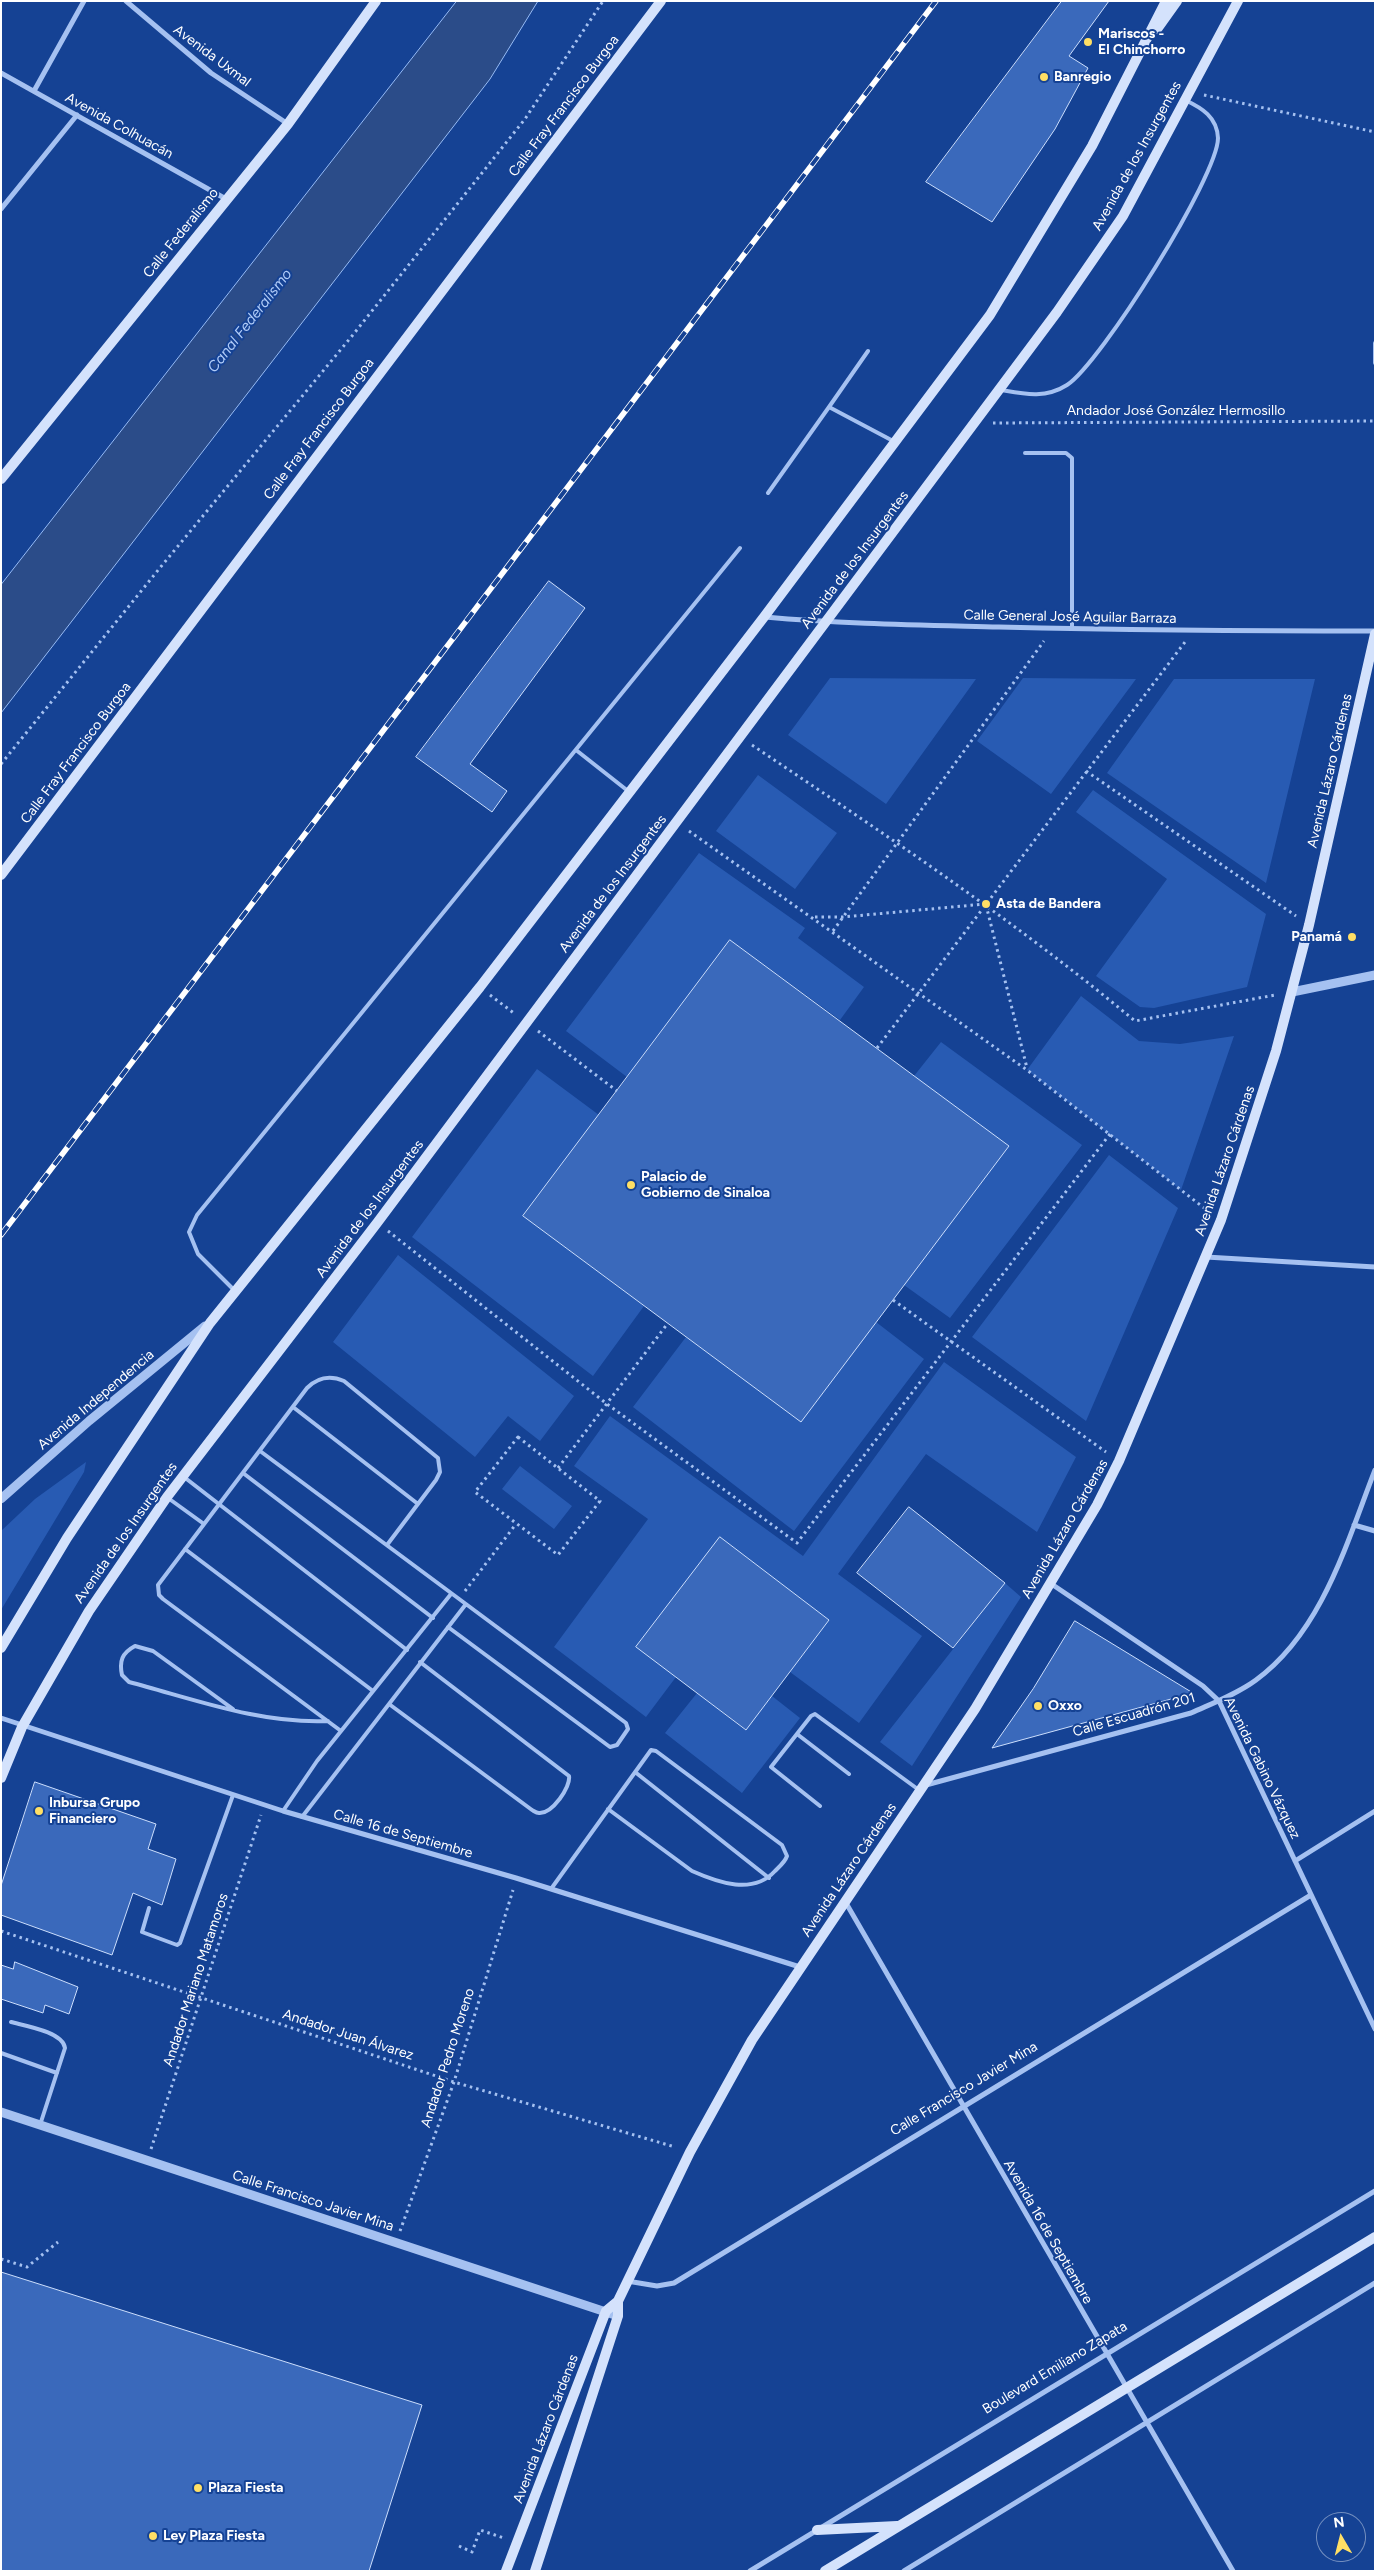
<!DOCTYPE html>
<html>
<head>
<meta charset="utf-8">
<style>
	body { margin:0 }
	#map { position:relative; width:1376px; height:2572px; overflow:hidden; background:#154294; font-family:Figtree,sans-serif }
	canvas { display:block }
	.frame { position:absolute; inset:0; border:2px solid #fff; pointer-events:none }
	.north { position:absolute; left:1316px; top:2512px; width:50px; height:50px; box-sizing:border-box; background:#154294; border:1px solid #738ebf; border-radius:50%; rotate:352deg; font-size:14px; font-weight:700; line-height:20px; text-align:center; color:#fff }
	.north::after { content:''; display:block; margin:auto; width:18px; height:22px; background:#ffdf65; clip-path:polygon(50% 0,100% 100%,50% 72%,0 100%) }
</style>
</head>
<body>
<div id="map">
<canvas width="1376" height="2572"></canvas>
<div class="frame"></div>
<div class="north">N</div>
</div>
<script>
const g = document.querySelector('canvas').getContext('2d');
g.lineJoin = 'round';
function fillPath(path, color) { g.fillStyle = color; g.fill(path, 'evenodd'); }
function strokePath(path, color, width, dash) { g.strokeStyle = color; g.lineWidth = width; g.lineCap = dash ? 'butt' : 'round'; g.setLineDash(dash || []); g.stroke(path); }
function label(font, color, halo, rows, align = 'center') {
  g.font = font + ' Figtree,sans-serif'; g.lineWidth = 4; g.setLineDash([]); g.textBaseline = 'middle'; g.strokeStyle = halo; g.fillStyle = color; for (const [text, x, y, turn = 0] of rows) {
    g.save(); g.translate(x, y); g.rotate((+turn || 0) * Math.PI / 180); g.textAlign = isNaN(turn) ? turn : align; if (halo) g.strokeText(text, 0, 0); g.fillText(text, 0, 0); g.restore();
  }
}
const green = new Path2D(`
	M830,678L976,679L886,804L788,735Z
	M1023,678L1136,679L1051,794L977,741Z
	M1174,679H1315L1266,883L1107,773Z
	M758,775L837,833L795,889L716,831Z
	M1093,790L1266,914L1247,987L1154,1008L1140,1007L1096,976L1167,879L1076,812Z
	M699,853L805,928L798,938L864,987L840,1020L730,940L627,1077L566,1031Z
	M1081,996L1139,1041L1180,1044L1234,1036L1181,1190L1027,1070Z
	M941,1042L1082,1145L950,1318L904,1285L1008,1146L914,1076Z
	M537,1069L599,1115L523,1216L644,1306L593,1376L412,1237Z
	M1109,1155L1178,1208L1086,1421L972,1337Z
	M398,1255L574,1396L540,1441L508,1416L475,1457L333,1342Z
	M876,1322L924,1359L794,1531L633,1407L686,1337L801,1422Z
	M944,1362L1076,1457L1037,1532L926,1454L838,1574L922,1636L859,1723L790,1672L829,1620L720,1537L676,1677L646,1717L554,1647L648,1519L574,1466L610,1416L803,1556Z
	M86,1462L84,1472L1,1610V1531L35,1499Z
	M520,1466L572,1506L554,1529L502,1489Z
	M1005,1583L1021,1597L912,1766L880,1742Z
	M697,1693L745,1730L772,1696L800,1718L742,1793L665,1733Z`);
const water = new Path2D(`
	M457,1H538L490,79L1,713V585Z`);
const building = new Path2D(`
	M1062,1H1109L1069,56L1088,68L1055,129L992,222L926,182Z
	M549,581L585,608L470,764L507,791L492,812L416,757Z
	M730,940L1009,1146L801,1422L523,1216Z
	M909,1507L1005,1583L953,1648L857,1573Z
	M720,1537L829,1620L746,1730L636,1647Z
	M1075,1621L1193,1693L992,1748L1033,1689Z
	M35,1782L156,1824L148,1849L176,1859L162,1905L133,1893L112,1955L1,1915V1886Z
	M15,1962L78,1987L69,2014L45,2005L43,2013L1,1999V1965L13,1969Z
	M1,2272L422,2405L369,2571H1Z`);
const path = new Path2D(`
	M1204,95L1375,132
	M993,423L1375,421
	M752,745C883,833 1014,920 1135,1021L1275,995
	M1,764L159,569L352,336L525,119L603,1
	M1086,771L1296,916
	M689,831L1027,1070L1208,1211
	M986,905L1027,1068
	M815,917H843L985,904
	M833,931L1044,641
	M490,995L515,1014
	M538,1031L617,1091
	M877,1048L1185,642
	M388,1231L607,1404L797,1543L1110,1134
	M893,1300L1106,1452
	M518,1437L600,1501L558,1555L475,1492Z
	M558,1468L668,1323
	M465,1591L516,1524
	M1,1931L454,2082L675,2147
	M151,2149L261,1815
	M400,2231L454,2082L513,1890
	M1,2259L27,2267L58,2242
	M459,2546L472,2552L480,2530L504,2538`);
const service = new Path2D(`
	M1375,343V363
	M868,351L829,407L895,442
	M1001,390C1024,394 1045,399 1067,385C1101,363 1218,176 1218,138C1217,117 1202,108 1185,100
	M1025,453H1066L1072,458V629
	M768,493L829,407
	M576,750L628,791
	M235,1291L198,1254L189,1232L197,1215L740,548
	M293,1407L418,1504
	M260,1451L626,1723L628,1729L617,1745L610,1747L448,1627
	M243,1473L433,1618
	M184,1477L407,1650
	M168,1498L204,1524
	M185,1549L373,1691
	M389,1704L532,1810C534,1811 536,1813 539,1813C552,1814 571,1787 569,1776L420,1662
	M233,1709L153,1651L135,1646C122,1653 119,1661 122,1675L129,1682C194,1699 260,1724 328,1721
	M341,1731L163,1599L159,1595L158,1585L307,1388C318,1377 330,1375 344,1381L438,1458L440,1472L436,1480L387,1545
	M797,1734L849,1774
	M635,1772L769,1878
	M820,1806L771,1767L811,1716L815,1714L919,1790
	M283,1811L317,1761L451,1594
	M302,1817L466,1604
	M551,1889L651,1750L656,1751L782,1845L787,1856C785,1862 780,1866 775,1871C753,1895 719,1883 692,1871L608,1809
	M149,1908L142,1932L177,1945L180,1943L233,1795
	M11,2022C26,2026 63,2032 65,2048L40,2125
	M1,2053L57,2073`);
const minor = new Path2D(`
	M126,1L211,73L288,124
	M1,73L226,199
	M34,91L84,1
	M1,209L77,115
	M765,617C843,624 921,625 999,627C1125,630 1250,631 1375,631
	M1206,1257L1375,1267
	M1354,1525L1375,1531
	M1050,1583L1203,1686L1219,1701L1375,2029
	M1,1718L283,1811L516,1878L800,1967
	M926,1785L1191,1713C1213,1703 1237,1694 1256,1680C1322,1632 1347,1542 1375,1470
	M1295,1861L1375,1811
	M846,1903L1233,2571
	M627,2281L657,2286L674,2283L1311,1895
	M750,2571L1375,2191
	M904,2571L1375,2283`);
const tertiary = new Path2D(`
	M1292,992L1375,975
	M1,1499L89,1421L205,1326
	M1,2112L618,2316`);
const secondary = new Path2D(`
	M1157,29L1177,1
	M1,479L288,124L376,1
	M1,875L661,1
	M1,1648L67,1538L210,1323L480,987L764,617L990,315L1092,146L1166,1
	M1,1778L22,1727L89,1611L167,1497L377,1223L1057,312L1123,216L1238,1
	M817,2530L897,2526
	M506,2571L606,2311L618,2301
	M535,2571L618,2316V2301L690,2152L752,2040L975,1709L1097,1505L1119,1461L1221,1220L1276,1051L1309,925L1375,634
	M825,2571L1375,2237`);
const rail = new Path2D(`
	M1,1235L936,1`);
const markers = [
	[1088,42,5,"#ffdf65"],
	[1044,77,5,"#ffdf65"],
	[986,904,5,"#ffdf65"],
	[1352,937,5,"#ffdf65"],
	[631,1185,5,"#ffdf65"],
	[1038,1706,5,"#ffdf65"],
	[39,1811,5,"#ffdf65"],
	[198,2488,5,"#ffdf65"],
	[153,2536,5,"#ffdf65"]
];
const poiNames = [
	["Mariscos -",1098,34],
	["El Chinchorro",1098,50],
	["Banregio",1054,77],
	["Asta de Bandera",996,904],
	["Panamá",1342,937,"right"],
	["Palacio de",641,1177],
	["Gobierno de Sinaloa",641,1193],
	["Oxxo",1048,1706],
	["Inbursa Grupo",49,1803],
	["Financiero",49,1819],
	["Plaza Fiesta",208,2488],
	["Ley Plaza Fiesta",163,2536]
];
const streetNames = [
	["Avenida Uxmal",212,56,37],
	["Calle Fray Francisco Burgoa",564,106,-53],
	["Avenida Colhuacán",119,126,29],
	["Avenida de los Insurgentes",1137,156,-61],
	["Calle Federalismo",181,233,-51],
	["Andador José González Hermosillo",1176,411],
	["Calle Fray Francisco Burgoa",319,429,-53],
	["Avenida de los Insurgentes",855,560,-53],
	["Calle General José Aguilar Barraza",1070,617,1],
	["Calle Fray Francisco Burgoa",76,753,-53],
	["Avenida Lázaro Cárdenas",1330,771,-77],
	["Avenida de los Insurgentes",613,884,-53],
	["Avenida Lázaro Cárdenas",1225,1161,-71],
	["Avenida de los Insurgentes",370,1209,-53],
	["Avenida Independencia",96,1400,-40],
	["Avenida Lázaro Cárdenas",1065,1529,-60],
	["Avenida de los Insurgentes",126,1533,-55],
	["Calle Escuadrón 201",1134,1715,-16],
	["Avenida Gabino Vázquez",1262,1768,64],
	["Calle 16 de Septiembre",403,1834,16],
	["Avenida Lázaro Cárdenas",849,1870,-56],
	["Andador Mariano Matamoros",196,1980,-72],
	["Andador Juan Álvarez",348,2035,18],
	["Andador Pedro Moreno",448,2058,-72],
	["Calle Francisco Javier Mina",964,2089,-31],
	["Calle Francisco Javier Mina",313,2201,18],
	["Avenida 16 de Septiembre",1048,2232,60],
	["Boulevard Emiliano Zapata",1055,2368,-31],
	["Avenida Lázaro Cárdenas",546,2429,-69]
];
const waterNames = [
	["Canal Federalismo",250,321,-52]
];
fillPath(green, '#285bb3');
fillPath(water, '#2b4c89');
strokePath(water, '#97bbf4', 1);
fillPath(building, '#3a69bb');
strokePath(building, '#ccdefc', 1);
strokePath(path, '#a5c1f1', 3, [2.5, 4]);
strokePath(service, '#a5c1f1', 4);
strokePath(minor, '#a5c1f1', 5);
strokePath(tertiary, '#a5c1f1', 9);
strokePath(secondary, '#d4e2fc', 10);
strokePath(rail, '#fff', 5.5);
strokePath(rail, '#154294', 4, [11]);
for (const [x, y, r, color] of markers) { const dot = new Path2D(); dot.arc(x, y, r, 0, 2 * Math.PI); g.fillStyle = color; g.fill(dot); strokePath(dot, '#154294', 2); }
label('bold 14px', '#fff', '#154294', poiNames, 'left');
label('14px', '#fff', '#154294', streetNames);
label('italic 15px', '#b1ccf8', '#154294', waterNames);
</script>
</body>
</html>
